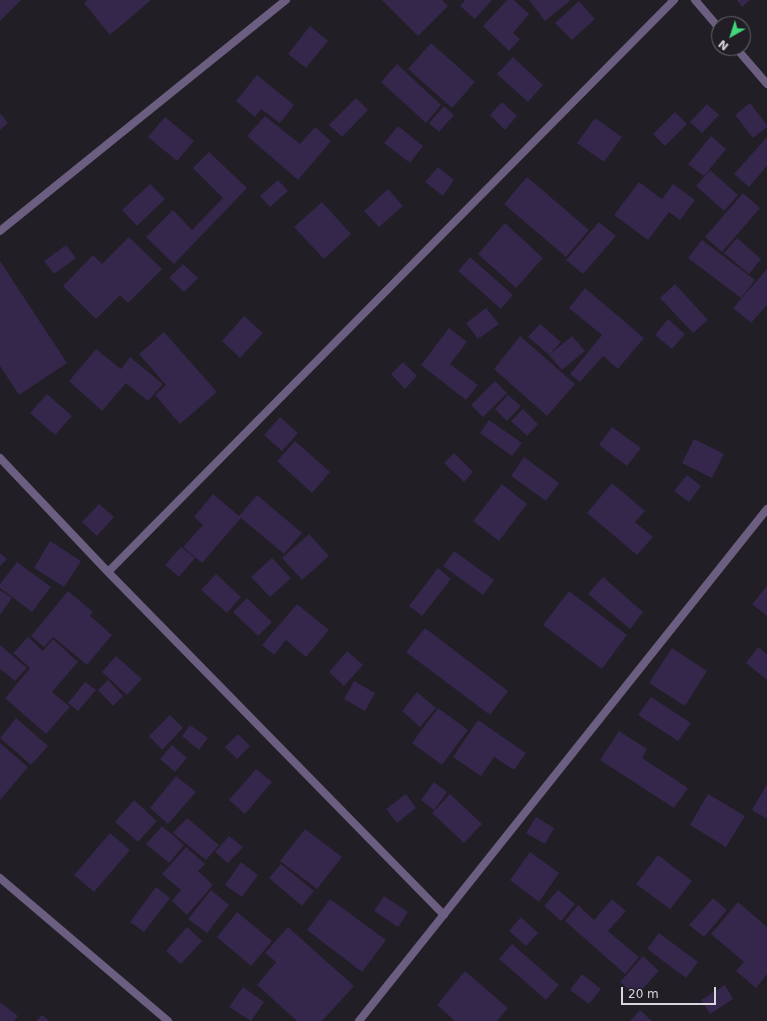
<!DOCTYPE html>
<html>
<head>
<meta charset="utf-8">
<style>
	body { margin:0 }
	#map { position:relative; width:767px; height:1021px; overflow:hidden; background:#211e26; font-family:"DejaVu Sans",sans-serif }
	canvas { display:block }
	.north { position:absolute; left:711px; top:16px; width:40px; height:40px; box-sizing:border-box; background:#211e26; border:1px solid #6b686f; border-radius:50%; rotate:219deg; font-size:11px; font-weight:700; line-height:16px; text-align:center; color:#d9d7dd }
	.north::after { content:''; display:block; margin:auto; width:14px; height:18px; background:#42d77b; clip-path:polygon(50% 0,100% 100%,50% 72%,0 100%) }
	.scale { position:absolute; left:621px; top:987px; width:95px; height:18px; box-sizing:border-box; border:2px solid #d9d7dd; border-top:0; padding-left:5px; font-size:12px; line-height:14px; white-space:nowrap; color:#d9d7dd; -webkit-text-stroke:3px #211e26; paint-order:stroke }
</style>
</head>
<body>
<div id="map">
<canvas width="767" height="1021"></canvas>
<div class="north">N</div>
<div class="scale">20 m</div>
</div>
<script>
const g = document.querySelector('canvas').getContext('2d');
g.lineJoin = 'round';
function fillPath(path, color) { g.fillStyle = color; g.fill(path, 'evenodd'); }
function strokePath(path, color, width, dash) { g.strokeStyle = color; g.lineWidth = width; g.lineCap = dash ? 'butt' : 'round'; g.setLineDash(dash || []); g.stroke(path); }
const building = new Path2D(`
	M0,0H21L0,21Z
	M87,0H151L110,35L84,3Z
	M382,0H442L448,6L418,36Z
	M465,0H492L475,19L460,6Z
	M507,0H514L529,14L513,33L520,39L509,51L483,26Z
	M529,0H571L545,21Z
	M737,0H750L742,7Z
	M579,1L595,19L572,40L555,23Z
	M310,26L328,41L306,68L288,54Z
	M431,43L475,82L452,108L408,69Z
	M513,57L543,85L528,102L497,74Z
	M397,64L441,105L426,123L381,82Z
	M257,75L294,105L280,123L261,109L255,117L236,101Z
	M356,98L368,110L342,137L329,125Z
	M502,102L517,116L505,130L490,115Z
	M750,103L767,125V127L753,138L735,115Z
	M707,104L719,115L702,133L690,122Z
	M444,106L454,115L439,132L429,123Z
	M675,112L687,124L665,146L653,134Z
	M0,113L8,123L0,130Z
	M265,116L300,144L315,127L331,141L298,180L247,136Z
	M165,117L194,141L177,161L148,137Z
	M595,118L622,137L604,162L577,143Z
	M398,126L423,146L410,163L384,143Z
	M711,136L726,149L704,176L688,164Z
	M767,137V166L749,187L734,174Z
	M209,152L247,188L174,264L146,237L173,210L192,230L223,198L193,168Z
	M438,167L454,180L443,196L425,182Z
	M710,170L738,195L724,211L696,186Z
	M527,177L589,230L566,257L504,204Z
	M278,180L288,191L270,207L260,196Z
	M639,182L662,199L673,184L695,200L680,220L669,212L648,240L614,215Z
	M150,184L165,199L137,226L122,210Z
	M388,189L403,206L379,227L364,211Z
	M743,193L760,208L722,252L705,237Z
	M322,202L351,234L324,259L294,227Z
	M599,222L616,236L583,274L566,260Z
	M505,223L543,258L516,288L478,254Z
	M129,237L162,269L128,303L120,295L96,319L63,286L93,255L102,264Z
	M737,238L761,259L749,274L724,253Z
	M702,240L755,280L741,298L688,258Z
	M66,245L76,258L54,274L44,261Z
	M470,257L513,295L501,309L458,271Z
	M0,261L67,363L19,395L0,366Z
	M183,264L198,278L184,292L169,278Z
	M767,269V305L751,323L733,308Z
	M675,284L708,320L693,333L660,298Z
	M585,288L644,338L618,369L603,356L580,382L570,374L602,335L569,308Z
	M486,308L499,324L478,339L466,323Z
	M244,316L263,333L240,358L222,341Z
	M668,319L685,334L672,349L655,335Z
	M540,324L561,342L549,355L528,337Z
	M449,328L467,342L450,364L478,385L466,400L421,365Z
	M164,332L217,392L180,424L155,395L166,385L139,354Z
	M520,336L575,384L547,416L494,369Z
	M572,336L585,351L562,370L549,355Z
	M96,349L121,369L130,357L163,384L148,401L126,383L102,411L69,381Z
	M403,362L417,376L405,389L391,374Z
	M495,381L507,393L483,417L471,405Z
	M47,394L72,416L55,435L30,413Z
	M508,395L521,406L507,421L495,409Z
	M523,409L538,424L527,436L511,421Z
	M280,417L298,433L282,451L264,435Z
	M489,420L522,443L512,456L480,433Z
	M612,427L641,448L627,466L599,445Z
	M694,439L724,454L712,478L682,463Z
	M295,441L330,472L312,493L277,461Z
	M454,453L473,472L464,482L444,463Z
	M524,457L559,483L546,501L511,476Z
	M687,475L701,486L689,502L674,491Z
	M612,483L645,511L635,522L653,537L637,555L587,513Z
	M502,484L527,504L499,541L473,521Z
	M213,494L239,516L257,495L302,533L284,554L241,518L202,563L183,547L203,525L194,517Z
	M99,504L114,517L97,536L82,522Z
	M309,534L329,556L302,580L282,558Z
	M50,541L81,561L64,587L34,568Z
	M181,547L195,558L179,577L165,565Z
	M454,551L494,580L483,595L443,566Z
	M0,553L7,559L0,566Z
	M272,558L291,578L270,597L251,577Z
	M17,562L51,587L32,612L0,588V584Z
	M438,568L451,579L422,616L409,606Z
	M216,574L241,597L227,613L201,590Z
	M603,577L643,612L630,629L588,594Z
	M767,586V616L752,604Z
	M0,590L12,598L0,615Z
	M68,591L93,612L90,616L112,635L87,665L53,637L44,647L31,636Z
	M569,591L627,635L602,669L543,625Z
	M247,598L272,622L258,636L233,612Z
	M297,604L329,630L306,657L286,640L274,655L262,645Z
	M425,628L508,691L490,715L406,652Z
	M28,637L43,651L53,639L78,662L52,692L70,707L46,734L5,698L30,668L13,653Z
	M0,645L27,668L15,681L0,669Z
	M758,647L767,654V680L746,663Z
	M672,648L707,671L685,706L649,683Z
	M347,651L363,665L344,686L329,672Z
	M116,656L142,679L127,695L102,672Z
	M108,680L123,696L113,706L98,690Z
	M354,681L375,693L365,711L344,699Z
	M85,682L96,690L78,711L68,703Z
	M417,692L436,708L420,727L402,711Z
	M651,697L691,723L678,741L638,715Z
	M438,708L468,730L442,765L412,743Z
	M170,715L183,728L162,750L149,736Z
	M16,718L48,746L31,765L0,738Z
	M478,720L526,753L514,770L494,757L481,776L453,757Z
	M190,725L208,738L199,750L182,736Z
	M619,731L647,749L642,758L688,788L674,808L600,760Z
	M238,734L250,746L237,759L225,747Z
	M0,743L28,767L0,800Z
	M172,745L187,758L175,772L160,759Z
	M256,769L272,782L245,814L229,800Z
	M176,776L196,792L168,824L150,808Z
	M434,782L447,792L434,810L421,800Z
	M767,784V819L752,810Z
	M406,794L416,808L397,823L386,809Z
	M450,794L482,824L464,843L432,813Z
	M708,794L745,816L726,847L690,825Z
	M134,800L157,821L138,842L115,822Z
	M536,817L554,828L545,844L526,833Z
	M187,818L219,845L206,860L173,833Z
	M162,826L184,845L169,863L146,844Z
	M305,829L342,857L317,889L280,861Z
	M110,833L130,850L94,892L74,875Z
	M229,836L243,847L228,863L215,852Z
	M186,847L205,864L198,871L213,885L187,915L172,901L181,890L162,874Z
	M530,852L559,873L539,902L510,880Z
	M658,855L692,881L670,909L636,884Z
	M241,862L258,875L242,897L225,885Z
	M281,864L314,891L302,906L269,878Z
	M156,887L170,898L144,932L130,922Z
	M211,890L229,905L207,933L188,919Z
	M558,890L575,904L561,921L544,906Z
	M384,896L408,912L398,927L374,911Z
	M713,898L727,910L704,937L689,925Z
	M330,899L386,940L362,972L307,930Z
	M612,899L626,911L608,931L639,957L625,974L565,921L578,905L594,920Z
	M738,902L767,927V974L756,988L736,971L744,962L711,934Z
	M237,912L272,941L251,966L217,937Z
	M521,917L538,933L526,946L509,931Z
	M187,927L202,941L181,964L166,951Z
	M288,927L354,986L322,1021H297L257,985L276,962L265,953Z
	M659,933L698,962L686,978L647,949Z
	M512,944L559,985L546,1000L499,959Z
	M643,956L659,971L636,996L620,982Z
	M465,971L508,1008L497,1021H455L437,1005Z
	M582,974L601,989L589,1004L570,990Z
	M725,985L733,999L710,1014L701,1000Z
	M243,987L264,1002L251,1021L229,1007Z
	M0,1002L18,1016L14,1021H0Z
	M640,1010L652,1021H630Z
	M42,1015L49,1021H36Z`);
const street = new Path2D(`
	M695,0L719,28
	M736,48L767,84
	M0,231L286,0
	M0,458L108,572L444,915
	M108,572L674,0
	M0,878L168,1021
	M359,1021L767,509`);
fillPath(building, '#35264b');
strokePath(street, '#6b5e81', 8);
</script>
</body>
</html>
